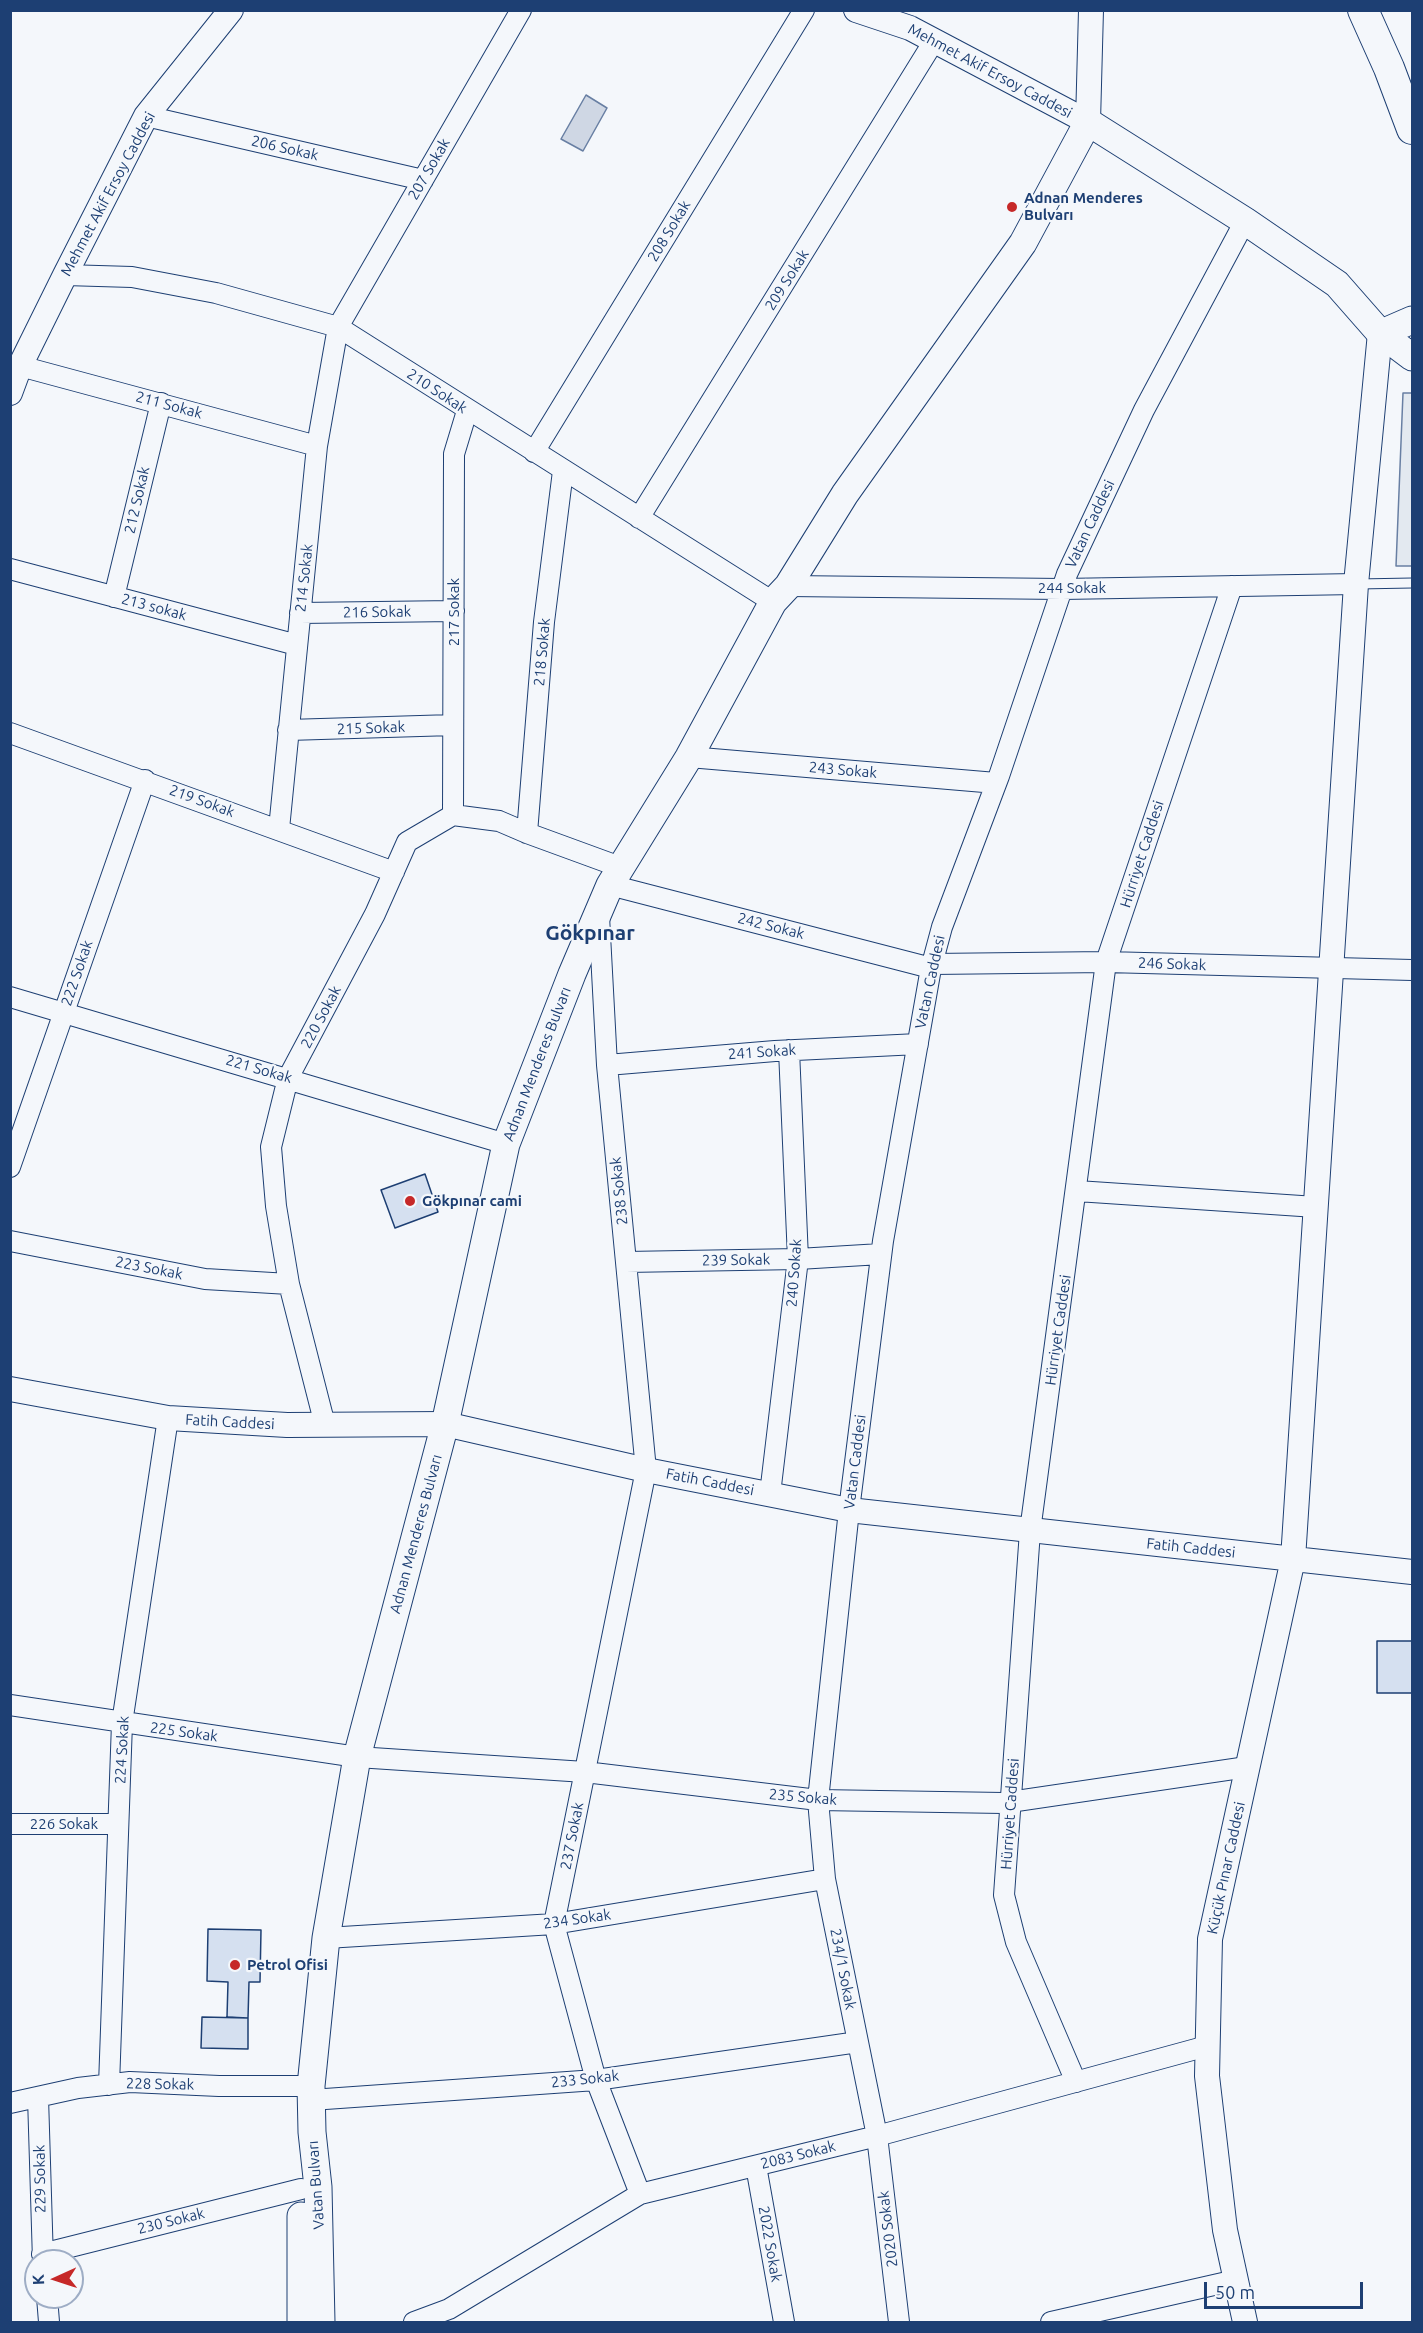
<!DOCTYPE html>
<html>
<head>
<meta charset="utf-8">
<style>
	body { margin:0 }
	#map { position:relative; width:1423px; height:2333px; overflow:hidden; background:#f4f7fb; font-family:Ubuntu,sans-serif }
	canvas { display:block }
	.frame { position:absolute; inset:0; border:12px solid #1d3f73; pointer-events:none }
	.north { position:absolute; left:24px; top:2249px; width:60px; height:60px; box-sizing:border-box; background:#f4f7fb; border:2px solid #9eadc5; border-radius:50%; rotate:267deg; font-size:16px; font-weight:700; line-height:24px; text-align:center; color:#1d3f73 }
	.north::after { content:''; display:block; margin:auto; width:21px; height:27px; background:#c62828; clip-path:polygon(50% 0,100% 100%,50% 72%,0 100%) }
	.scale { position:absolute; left:1204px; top:2282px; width:159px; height:27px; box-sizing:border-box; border:3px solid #1d3f73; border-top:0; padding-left:8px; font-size:18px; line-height:21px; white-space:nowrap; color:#1d3f73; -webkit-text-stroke:4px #f4f7fb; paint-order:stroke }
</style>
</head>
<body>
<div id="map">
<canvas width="1423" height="2333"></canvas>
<div class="frame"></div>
<div class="north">K</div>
<div class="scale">50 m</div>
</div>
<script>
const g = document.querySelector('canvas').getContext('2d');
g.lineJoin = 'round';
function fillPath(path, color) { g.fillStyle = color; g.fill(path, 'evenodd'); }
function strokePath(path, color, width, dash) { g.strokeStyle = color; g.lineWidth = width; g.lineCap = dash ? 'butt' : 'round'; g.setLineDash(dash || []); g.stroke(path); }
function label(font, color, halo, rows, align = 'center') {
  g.font = font + ' Ubuntu,sans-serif'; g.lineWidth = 4.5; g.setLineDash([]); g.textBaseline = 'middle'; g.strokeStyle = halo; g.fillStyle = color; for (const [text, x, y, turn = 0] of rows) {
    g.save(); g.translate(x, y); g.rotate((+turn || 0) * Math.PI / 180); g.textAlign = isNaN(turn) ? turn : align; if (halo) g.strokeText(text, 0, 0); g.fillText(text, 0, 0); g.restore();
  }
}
const green = new Path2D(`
	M1403,393H1412V566H1396Z`);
const water = new Path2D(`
	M586,95L607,108L583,151L561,139Z`);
const building = new Path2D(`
	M425,1174L438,1212L395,1228L381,1190Z
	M1377,1641H1412V1693H1377Z
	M208,1929L261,1930L260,1982H249L248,2018L227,2017L228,1982L207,1981Z
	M202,2017L248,2018V2049L201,2048Z`);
const service = new Path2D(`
	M1358,584L1412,583`);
const minor = new Path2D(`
	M146,116L423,180
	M65,275L132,277L216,293L338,327L773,602
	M20,366L317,446
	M534,452L804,10
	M639,518L934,41
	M10,569L297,645
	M788,586L1062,589L1356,584
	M114,597L161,403
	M300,613L454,611
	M288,730L453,725
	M10,733L394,872
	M689,757L996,783
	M453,815L454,454L467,411
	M279,829L317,446L338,327L521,10
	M527,833L544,622L563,471
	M610,885L931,968
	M599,916L607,1065L646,1470L554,1924L596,2080L640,2194
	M932,964L1106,962L1412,970
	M10,997L506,1144
	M607,1065L775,1051L918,1044
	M10,1167L145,780
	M1077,1191L1316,1207
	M10,1241L205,1279L289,1284
	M626,1262L798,1259L881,1254
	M325,1425L289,1284L276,1206L271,1147L288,1078L375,914L407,842L453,815L499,821L527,833L620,867
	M770,1494L798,1259L789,1050
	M10,1705L357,1757L585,1772L818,1800L1003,1803L1247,1767
	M10,1824H118
	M326,1938L554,1924L825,1879
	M1076,2082L1016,1942L1004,1895L1030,1531L1106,962L1232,586
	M109,2085L122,1723L168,1418
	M38,2097L43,2261
	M311,2100L596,2080L858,2042
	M10,2103L78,2088L130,2082L219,2086H311
	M756,2166L784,2322
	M42,2254L301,2189
	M47,2297L49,2322
	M414,2322L449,2309L640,2194L877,2136L1207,2046
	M899,2322L877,2136L825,1879L818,1800L849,1510L883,1241L931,968L942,927L999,776L1067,574L1144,410L1245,221
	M1051,2322L1236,2280`);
const tertiary = new Path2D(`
	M856,10L910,28L1088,122L1091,10
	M10,393L20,366L65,275L146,116L231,10
	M10,1389L168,1418L287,1425L445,1424L646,1470L849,1510L1412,1572
	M1245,2322L1225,2230L1207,2076L1210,1939L1293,1559L1356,584L1380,333`);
const secondary = new Path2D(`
	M1382,333L1412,320
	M301,2322V2216
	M321,2322L318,2187L312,2132L311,2086L326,1938L357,1757L445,1424L506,1144L572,974L610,885L689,757L773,602L788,586L845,494L1023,243L1088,122L1245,221L1337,284L1380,333L1412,357`);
const primary = new Path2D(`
	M1363,10L1389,68L1412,129`);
const markers = [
	[1012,207,6,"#c62828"],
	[410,1201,6,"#c62828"],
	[235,1965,6,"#c62828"]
];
const streetNames = [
	["Mehmet Akif Ersoy Caddesi",990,71,28],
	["206 Sokak",285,148,13],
	["207 Sokak",429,169,-60],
	["Mehmet Akif Ersoy Caddesi",108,194,-62],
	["208 Sokak",669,231,-59],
	["209 Sokak",787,280,-58],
	["210 Sokak",437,391,33],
	["211 Sokak",169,405,15],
	["212 Sokak",137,500,-77],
	["Vatan Caddesi",1090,524,-65],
	["214 Sokak",304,578,-84],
	["244 Sokak",1072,588],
	["213 sokak",154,607,15],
	["216 Sokak",377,612,-1],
	["217 Sokak",454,612,-90],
	["218 Sokak",542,652,-85],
	["215 Sokak",371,728,-2],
	["243 Sokak",843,770,5],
	["219 Sokak",202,801,20],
	["Hürriyet Caddesi",1142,854,-72],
	["242 Sokak",771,926,14],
	["246 Sokak",1172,964,2],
	["222 Sokak",77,973,-71],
	["Vatan Caddesi",930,982,-78],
	["220 Sokak",321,1017,-62],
	["241 Sokak",762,1052,-4],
	["Adnan Menderes Bulvarı",537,1064,-69],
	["221 Sokak",259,1069,16],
	["238 Sokak",619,1191,-96],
	["239 Sokak",736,1260,-1],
	["223 Sokak",149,1268,11],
	["240 Sokak",794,1273,-86],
	["Hürriyet Caddesi",1058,1330,-82],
	["Fatih Caddesi",230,1422,3],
	["Vatan Caddesi",855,1462,-83],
	["Fatih Caddesi",710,1482,11],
	["Adnan Menderes Bulvarı",416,1534,-75],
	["Fatih Caddesi",1191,1548,6],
	["225 Sokak",184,1732,8],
	["224 Sokak",122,1750,-87],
	["235 Sokak",803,1797,5],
	["Hürriyet Caddesi",1010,1814,-86],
	["226 Sokak",64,1824],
	["237 Sokak",572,1836,-79],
	["Küçük Pınar Caddesi",1226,1868,-78],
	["234 Sokak",577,1919,-8],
	["234/1 Sokak",843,1969,79],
	["233 Sokak",585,2079,-6],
	["228 Sokak",160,2084,1],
	["2083 Sokak",798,2155,-14],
	["229 Sokak",40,2179,-91],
	["Vatan Bulvarı",316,2185,-94],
	["230 Sokak",171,2221,-14],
	["2020 Sokak",888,2229,-97],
	["2022 Sokak",770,2244,80]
];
const poiNames = [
	["Adnan Menderes",1024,198],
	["Bulvarı",1024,215],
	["Gökpınar cami",422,1201],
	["Petrol Ofisi",247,1965]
];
const districtNames = [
	["Gökpınar",590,933]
];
fillPath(green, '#e3e9f0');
strokePath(green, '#687fa3', 1.5);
fillPath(water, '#cfd7e4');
strokePath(water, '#687fa3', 1.5);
fillPath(building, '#d5e0f0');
strokePath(building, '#1d3f73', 1.5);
strokePath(service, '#1d3f73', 11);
strokePath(minor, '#1d3f73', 22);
strokePath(tertiary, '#1d3f73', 26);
strokePath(secondary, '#1d3f73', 29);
strokePath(primary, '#1d3f73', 32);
strokePath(service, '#f4f7fb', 9);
strokePath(minor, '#f4f7fb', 20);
strokePath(tertiary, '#f4f7fb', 24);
strokePath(secondary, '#f4f7fb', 27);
strokePath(primary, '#f4f7fb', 30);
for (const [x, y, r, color] of markers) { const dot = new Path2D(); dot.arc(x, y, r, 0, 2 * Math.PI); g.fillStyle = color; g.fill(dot); strokePath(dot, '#f4f7fb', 2); }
label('15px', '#1d3f73', '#f4f7fb', streetNames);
label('bold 15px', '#1d3f73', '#f4f7fb', poiNames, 'left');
label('bold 21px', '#1d3f73', '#f4f7fb', districtNames);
</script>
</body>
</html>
